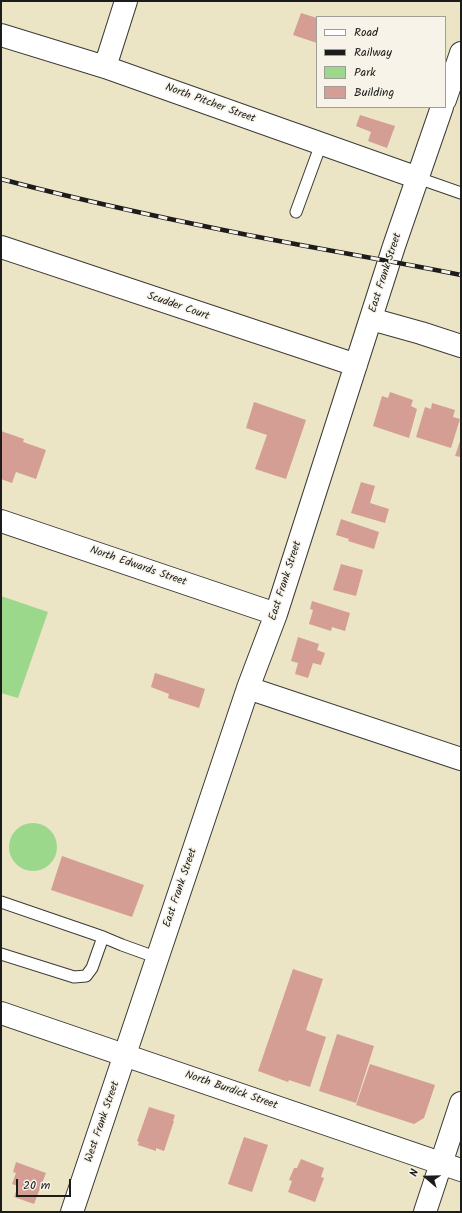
<!DOCTYPE html>
<html>
<head>
<meta charset="utf-8">
<style>
	body { margin:0 }
	#map { position:relative; width:462px; height:1213px; overflow:hidden; background:#ebe4c5; font-family:Kalam,sans-serif }
	canvas { display:block }
	.frame { position:absolute; inset:0; border:2px solid #1c1c1c; pointer-events:none }
	.legend { position:absolute; left:316px; top:16px; width:130px; height:92px; box-sizing:border-box; background:#f7f3e8; border:1px solid #9f9d96; margin:0; padding:5px 7px; list-style:none; font-size:12px; color:#1c1c1c }
	.legend li { display:flex; align-items:center; gap:8px; height:20px }
	.legend b { width:20px; border:1px solid #9f9d96 }
	.north { position:absolute; left:406px; top:1157px; width:40px; height:40px; -webkit-text-stroke:3px #f7f3e8; paint-order:stroke; rotate:290deg; font-size:11px; font-weight:700; line-height:16px; text-align:center; color:#1c1c1c }
	.north::after { content:''; display:block; margin:auto; width:14px; height:18px; background:#1c1c1c; clip-path:polygon(50% 0,100% 100%,50% 72%,0 100%) }
	.scale { position:absolute; left:16px; top:1179px; width:55px; height:18px; box-sizing:border-box; border:2px solid #1c1c1c; border-top:0; padding-left:5px; font-size:12px; line-height:14px; white-space:nowrap; color:#1c1c1c; -webkit-text-stroke:3px #f7f3e8; paint-order:stroke }
</style>
</head>
<body>
<div id="map">
<canvas width="462" height="1213"></canvas>
<div class="frame"></div>
<ul class="legend">
<li><b style="height:5px;background:#fff"></b>Road</li>
<li><b style="height:5px;background:#1c1c1c"></b>Railway</li>
<li><b style="height:11px;background:#9cd88c"></b>Park</li>
<li><b style="height:11px;background:#d49e95"></b>Building</li>
</ul>
<div class="north">N</div>
<div class="scale">20 m</div>
</div>
<script>
const g = document.querySelector('canvas').getContext('2d');
g.lineJoin = 'round';
function fillPath(path, color) { g.fillStyle = color; g.fill(path, 'evenodd'); }
function strokePath(path, color, width, dash) { g.strokeStyle = color; g.lineWidth = width; g.lineCap = dash ? 'butt' : 'round'; g.setLineDash(dash || []); g.stroke(path); }
function label(font, color, halo, rows, align = 'center') {
  g.font = font + ' Kalam,sans-serif'; g.lineWidth = 3; g.setLineDash([]); g.textBaseline = 'middle'; g.strokeStyle = halo; g.fillStyle = color; for (const [text, x, y, turn = 0] of rows) {
    g.save(); g.translate(x, y); g.rotate((+turn || 0) * Math.PI / 180); g.textAlign = isNaN(turn) ? turn : align; if (halo) g.strokeText(text, 0, 0); g.fillText(text, 0, 0); g.restore();
  }
}
const green = new Path2D(`
	M1,596L48,612L18,698L1,693Z
	M9 847a24 24 0 1 1 48 0a24 24 0 1 1-48 0Z`);
const building = new Path2D(`
	M301,13L317,18V43L293,35Z
	M360,115L395,126L387,148L368,141L371,132L356,126Z
	M390,392L413,400L411,406L417,409L409,438L373,426L382,396L388,398Z
	M254,402L306,420L286,479L255,469L267,435L246,428Z
	M432,403L455,410L453,417L460,419L451,448L416,437L425,407L431,409Z
	M1,431L24,439L23,442L46,450L36,479L16,472L12,483L1,479Z
	M461,438V457L455,456Z
	M361,482L375,486L370,503L389,509L385,523L351,513Z
	M341,519L379,532L374,549L348,541L349,539L336,535Z
	M341,564L363,570L356,596L333,590Z
	M312,601L350,613L345,631L332,627L331,631L309,624L313,610L310,609Z
	M298,637L319,644L317,650L325,653L321,665L313,663L308,678L295,674L298,663L291,661Z
	M155,673L205,689L199,708L168,698L169,694L151,687Z
	M62,856L144,885L132,917L51,890Z
	M293,969L323,979L306,1030L326,1037L310,1087L289,1080L288,1082L258,1071Z
	M337,1034L374,1046L356,1103L319,1091Z
	M370,1064L435,1085L424,1118L414,1124L356,1105Z
	M149,1107L175,1115L173,1121H174L164,1151L156,1148V1151L138,1145L139,1142L137,1141Z
	M244,1137L268,1145L252,1192L228,1184Z
	M301,1159L324,1168L321,1177L324,1178L315,1202L288,1192L292,1181L289,1180L294,1168H297Z
	M16,1162L46,1173L34,1204L14,1197L18,1186L12,1184L16,1173L13,1172Z`);
const lane = new Path2D(`
	M418,178L461,193
	M296,212L321,144
	M1,902L103,937L122,945L158,958
	M1,954L74,977L86,976L92,968L103,937`);
const street = new Path2D(`
	M1,35L105,67L418,178
	M105,67L126,1
	M445,100L461,53
	M1,247L356,365
	M371,319L421,333L461,346
	M1,521L276,614
	M248,688L461,759
	M1,1013L461,1170
	M72,1212L248,688L276,614L394,246L442,107
	M425,1212L461,1103`);
const rail = new Path2D(`
	M1,179C79,200 158,217 238,233C312,248 387,260 461,275`);
const streetNames = [
	["North Pitcher Street",210,104,20],
	["East Frank Street",386,273,-72],
	["Scudder Court",178,307,19],
	["North Edwards Street",138,567,19],
	["East Frank Street",286,581,-72],
	["East Frank Street",181,888,-71],
	["North Burdick Street",231,1091,19],
	["West Frank Street",103,1122,-71]
];
fillPath(green, '#9cd88c');
fillPath(building, '#d49e95');
strokePath(lane, '#3b3a35', 13);
strokePath(street, '#3b3a35', 24);
strokePath(lane, '#fff', 11);
strokePath(street, '#fff', 22);
strokePath(rail, '#1c1c1c', 4.5);
strokePath(rail, '#f7f3e8', 3, [9]);
label('11px', '#1c1c1c', '#f7f3e8', streetNames);
</script>
</body>
</html>
